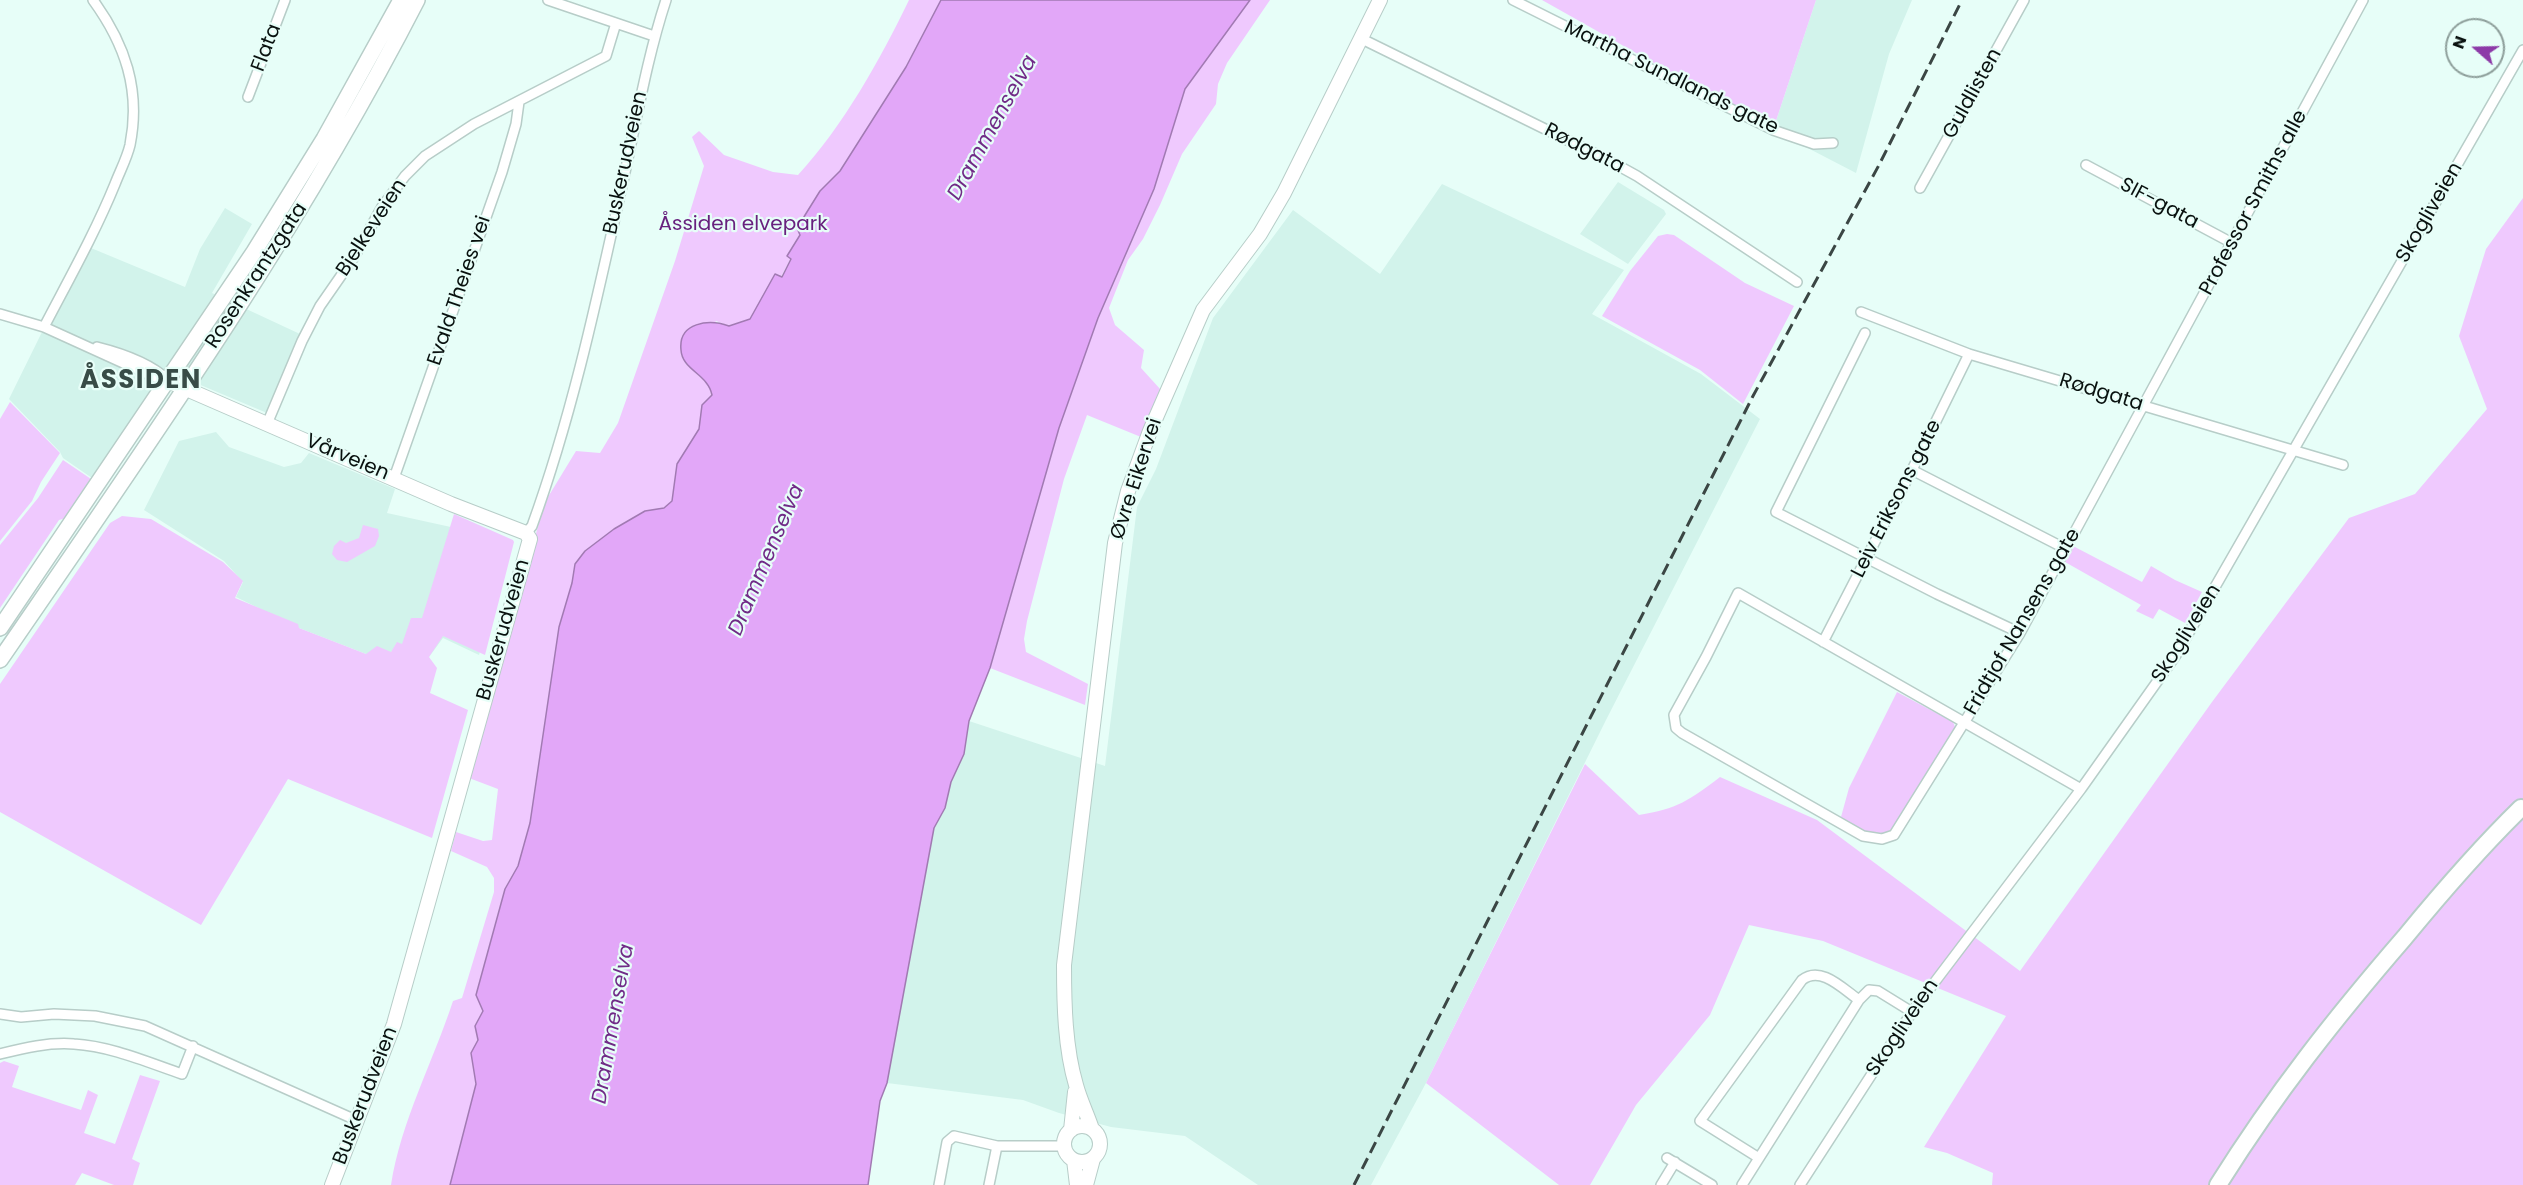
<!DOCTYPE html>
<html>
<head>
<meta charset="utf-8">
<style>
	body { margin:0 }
	#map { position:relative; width:2523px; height:1185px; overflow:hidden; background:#e7fef8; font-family:Poppins,sans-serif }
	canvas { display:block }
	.north { position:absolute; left:2445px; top:18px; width:60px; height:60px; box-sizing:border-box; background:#e7fef8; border:2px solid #8e9f9b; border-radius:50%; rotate:290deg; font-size:16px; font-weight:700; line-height:24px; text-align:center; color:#09110f }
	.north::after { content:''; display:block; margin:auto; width:21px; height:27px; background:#8d3aa8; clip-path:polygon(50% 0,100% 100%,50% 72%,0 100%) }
</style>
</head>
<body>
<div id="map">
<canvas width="2523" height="1185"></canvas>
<div class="north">N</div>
</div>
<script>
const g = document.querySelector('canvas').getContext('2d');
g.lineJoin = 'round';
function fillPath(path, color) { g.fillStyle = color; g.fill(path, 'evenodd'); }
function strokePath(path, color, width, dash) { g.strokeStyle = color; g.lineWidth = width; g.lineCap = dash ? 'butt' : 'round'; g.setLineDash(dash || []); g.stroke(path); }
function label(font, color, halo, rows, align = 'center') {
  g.font = font + ' Poppins,sans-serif'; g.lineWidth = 4.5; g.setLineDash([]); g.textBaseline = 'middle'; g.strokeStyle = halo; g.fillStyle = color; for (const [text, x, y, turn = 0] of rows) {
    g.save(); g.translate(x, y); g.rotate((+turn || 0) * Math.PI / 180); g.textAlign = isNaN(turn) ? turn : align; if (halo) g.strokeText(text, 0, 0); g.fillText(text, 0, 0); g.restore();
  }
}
const built = new Path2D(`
	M1816,0H1912L1889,54L1856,173L1773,130Z
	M1618,182L1664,210L1666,214L1628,264L1580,234Z
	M1442,184L1624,270L1592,314L1701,374L1760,419L1606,720L1426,1083L1371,1185H1258L1185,1136L1111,1127L1059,1113L1023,1100L887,1083L934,828L945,808L951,782L964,754L969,721L1105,766L1137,507L1156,469L1213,318L1293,210L1380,274Z
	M225,208L252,224L212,293L300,334L267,413L165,370L92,478L63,458L60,452L9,399L41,334L91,248L185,287L200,249Z
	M216,432L229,447L284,467L301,463L309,453L395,489L387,513L510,540L479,655L443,638L429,657L397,643L391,653L366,654L299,628L236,597L243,582L224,561L144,510L179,441Z`);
const green = new Path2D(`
	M909,0H941L906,67L840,171L820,191L801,234L787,256L791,258L781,277L775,275L750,319L729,326L716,321L685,363L710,386L712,395L702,405L699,429L677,464L672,501L664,508L645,511L614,529L585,551L575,564L572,583L559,627L530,823L518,866L505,889L476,995L483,1011L475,1026L478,1040L471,1053L476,1084L450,1185H391C401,1121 433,1062 453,1001L462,998L494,892V878L487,867L451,851L456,832L483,841L492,840L498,789L469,778L540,519L548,497L576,451L600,453L618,423L675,261L704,166L692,137L699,131L724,155L773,172L798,175C843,126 880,60 909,0Z
	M1250,0H1270L1227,63L1218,84L1216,104L1182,154L1160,205L1143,239L1128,260L1109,308L1115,325L1144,350L1141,368L1161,390L1141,437L1087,415L1064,479L1027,621L1024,639L1026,652L1088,684L1085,705L990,668L1059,428L1098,318L1154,189L1185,89Z
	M1542,0H1816L1773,130Z
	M2523,198V1185H1992L1993,1173L1947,1153L1924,1147L2006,1016L1823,941L1749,925L1710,1015L1636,1105L1590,1185H1559L1426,1083L1585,764L1639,815C1677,809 1690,800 1720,777L1817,820L2020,971L2212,702L2349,518L2415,494L2487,409L2459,336L2486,249Z
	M1667,234L1674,235L1745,283L1794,306L1743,404L1700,370L1602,316L1630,271L1658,236Z
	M10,402L60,453L41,482L32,501L0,541V419Z
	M63,460L91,479L66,518L59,520L0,608V545L38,498Z
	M454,514L513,540L514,542L485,655L443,636L429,657L437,668L430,693L468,710L432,838L288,779L201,925L0,812V684L110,523L122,516L151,519L223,562L243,581L235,598L298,624L299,628L366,654L377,646L391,652L397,642L402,644L411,618H422Z
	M363,525L378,529L379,536L375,546L347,562L337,560L332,554L334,546L340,540L346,543L359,538Z
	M2073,546L2142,582L2151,566L2175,580L2202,592L2185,623L2159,609L2153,619L2136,611L2141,605L2065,562Z
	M1897,692L1953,722L1956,729L1896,825C1878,844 1859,829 1841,817L1849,788Z
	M4,1061L19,1066L12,1087L81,1110L88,1090L98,1095L84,1133L115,1144L140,1075L160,1081L132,1159L140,1163L133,1185H114L82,1173L75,1185H0V1063Z`);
const water = new Path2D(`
	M941,0H1250L1185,89L1154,189L1098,318L1059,428L990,668L969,721L964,754L951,782L945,808L934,828L887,1083L880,1101L868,1185H450L476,1084L471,1053L478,1040L475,1026L483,1011L476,995L505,889L518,866L530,823L559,627L572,583L575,564L585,551L614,529L645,511L664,508L672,501L677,464L699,429L702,405L712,395C708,374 682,370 681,350C678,322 709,319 729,326L750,319L775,274L782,277L791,259L787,256L800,235L797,228L820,191L840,171L906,67Z`);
const street = new Path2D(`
	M548,0L654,36
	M1513,0L1773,130L1814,144L1833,143
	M1360,38L1608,160L1637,176L1797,282
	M248,97L285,0
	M2086,165L2232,243
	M1920,188L2024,0
	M1861,312L1969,354L2343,465
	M0,314L44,327L154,377L168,381
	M44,327C69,279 95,233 115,184C120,171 127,158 130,145C141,90 125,44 93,0
	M1865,333L1776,512L1937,594L2020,633
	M97,347C121,353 150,363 168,380
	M267,424L302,341L320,306L354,257L382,207L405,176L425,156L474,124L606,56L616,23
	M1912,470L2066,549
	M394,478L502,172L516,124L519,102
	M526,533L532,526C573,413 598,294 624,177C637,118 647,58 666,0
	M1823,642L1912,470L1969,354
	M2081,789L1738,593L1706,657L1674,715L1676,728L1682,733L1863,836L1882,839L1894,835L2020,633L2363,0
	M0,1014L21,1017L54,1014L95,1016L145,1026L358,1121
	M0,1054C24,1048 49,1042 74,1044C110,1046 147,1062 182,1074L193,1046
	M1667,1158L1712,1185
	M1759,1158L1700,1121L1802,980C1821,965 1843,989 1859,1000
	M939,1185L947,1142L954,1136L997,1146
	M989,1185L997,1146H1064
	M1661,1185L1675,1162
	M1742,1185L1859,1000L1869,990L1878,991L1912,1012
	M1800,1185L1912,1012L2081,789L2176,655L2523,50`);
const secondary = new Path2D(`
	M168,381L451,504L526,533L530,539L394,1024L332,1185
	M1064 1144a18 18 0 1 1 36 0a18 18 0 1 1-36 0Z
	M1092,1129C1087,1114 1080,1100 1076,1085C1065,1048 1064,1004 1064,965L1115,543L1128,491L1150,431L1203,310L1260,234L1284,193L1380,0
	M1071,1130L1075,1092
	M1074,1160L1077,1185
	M1086,1185L1093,1159`);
const primary = new Path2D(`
	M0,628L254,252L324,139L401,0
	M0,660C147,446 298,232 417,0`);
const highway = new Path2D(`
	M2218,1185C2275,1094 2335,1018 2405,937C2442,892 2480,848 2521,808`);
const rail = new Path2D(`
	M1354,1185L1753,396L1879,165L1962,0`);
const streetNames = [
	["Flata",267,48,-69],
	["Martha Sundlands gate",1671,78,26],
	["Guldlisten",1973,94,-61],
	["Rødgata",1584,149,27],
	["Buskerudveien",626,163,-78],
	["Professor Smiths alle",2254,203,-62],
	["SIF-gata",2159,204,28],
	["Skogliveien",2430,213,-60],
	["Bjelkeveien",372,228,-57],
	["Rosenkrantzgata",257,276,-57],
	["Evald Theies vei",460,291,-71],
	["Rødgata",2101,393,17],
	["Vårveien",347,458,23],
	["Øvre Eikervei",1137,479,-72],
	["Leiv Eriksons gate",1897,499,-63],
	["Fridtjof Nansens gate",2023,622,-60],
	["Buskerudveien",504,630,-74],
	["Skogliveien",2187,634,-58],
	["Skogliveien",1903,1028,-56],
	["Buskerudveien",366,1096,-69]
];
const parkNames = [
	["Åssiden elvepark",743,225]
];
const waterNames = [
	["Drammenselva",993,128,-61],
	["Drammenselva",767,560,-67],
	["Drammenselva",614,1024,-80]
];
const districtNames = [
	["ÅSSIDEN",141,381]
];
fillPath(built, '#d2f3eb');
fillPath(green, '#efc9fe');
fillPath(water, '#e2a7f8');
strokePath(water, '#a17ab2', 1.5);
strokePath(street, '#b7cdc8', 12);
strokePath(secondary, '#b7cdc8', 16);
strokePath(primary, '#b7cdc8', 18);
strokePath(highway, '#b7cdc8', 20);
strokePath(street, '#fff', 9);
strokePath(secondary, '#fff', 14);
strokePath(primary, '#fff', 15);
strokePath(highway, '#fff', 16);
strokePath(rail, '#3b4644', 3, [12, 6]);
label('20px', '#09110f', '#e7fef8', streetNames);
label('20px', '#68217e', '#e7fef8', parkNames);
label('italic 21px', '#702a87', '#e7fef8', waterNames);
g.letterSpacing = '1.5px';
label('bold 26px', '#384c47', '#e7fef8', districtNames);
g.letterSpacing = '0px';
</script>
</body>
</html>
